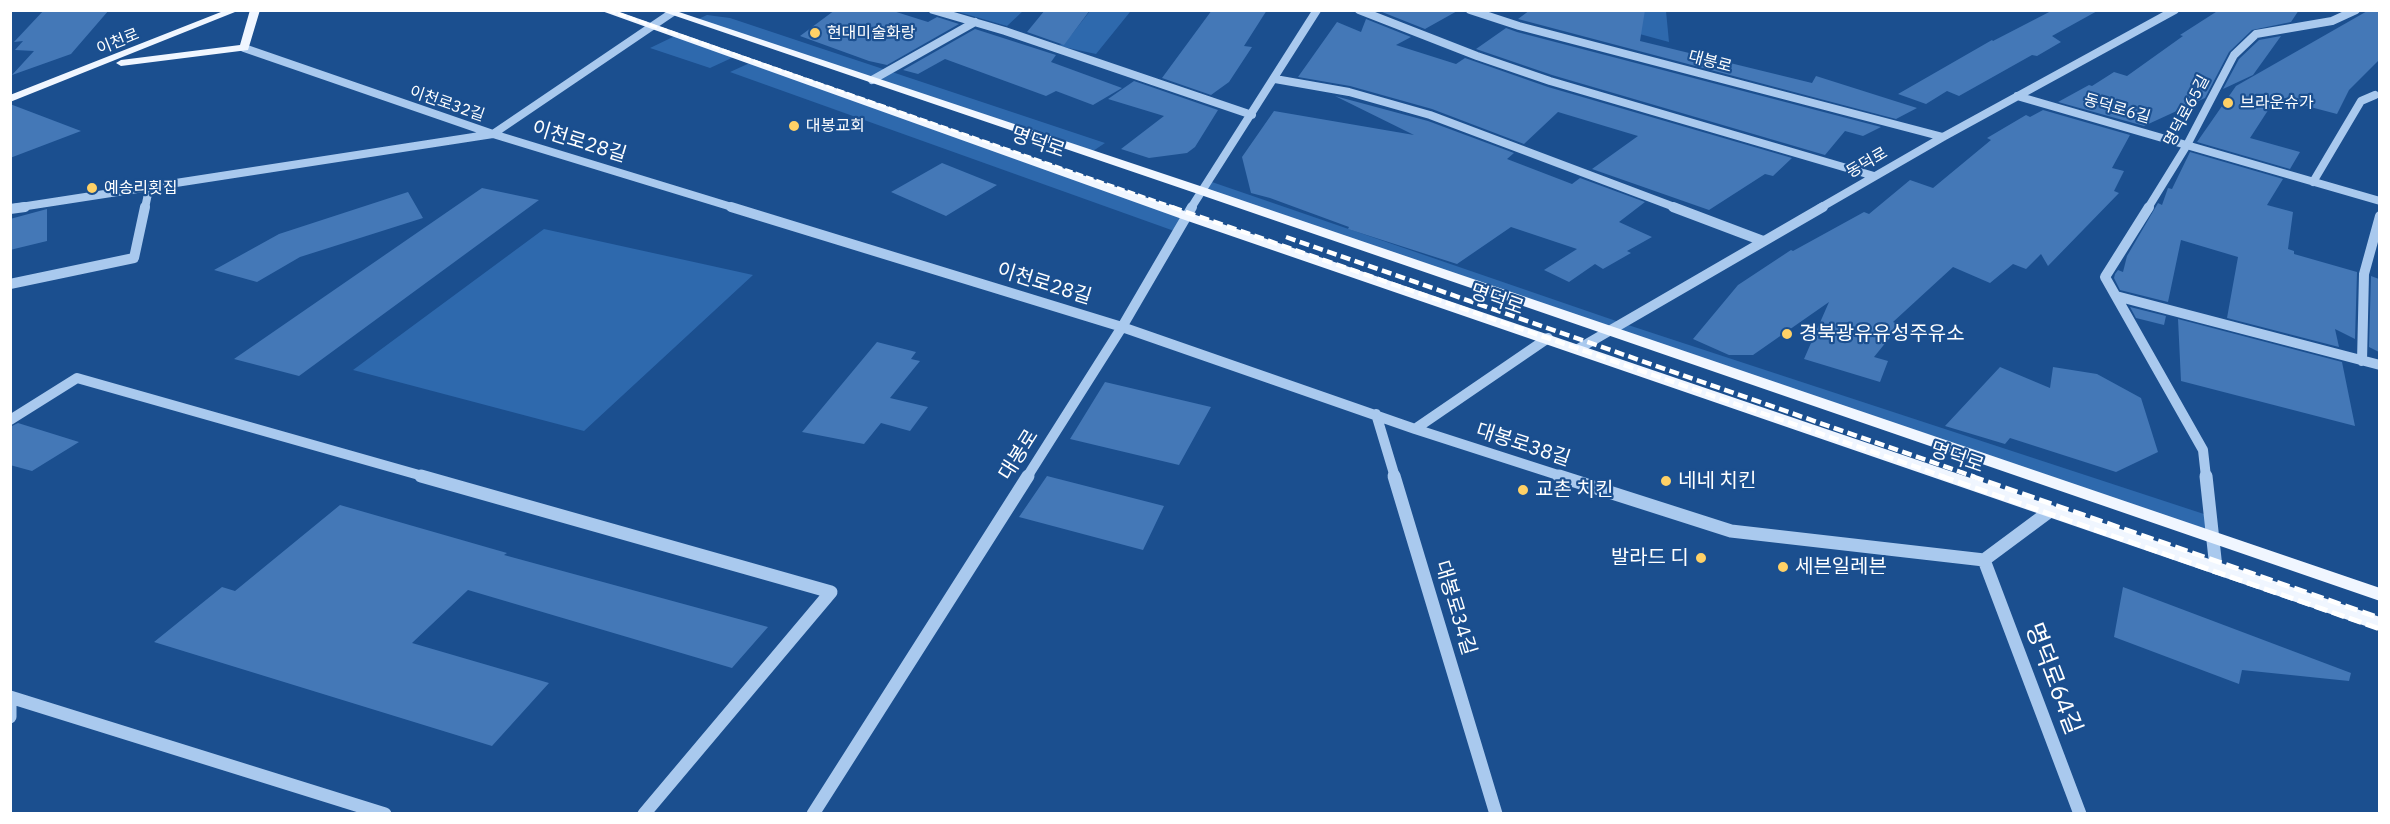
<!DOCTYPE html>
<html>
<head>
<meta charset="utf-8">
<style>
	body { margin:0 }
	#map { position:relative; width:2390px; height:824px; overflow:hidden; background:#1b4f8f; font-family:"IBM Plex Sans",sans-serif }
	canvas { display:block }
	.frame { position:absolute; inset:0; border:12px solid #fff; pointer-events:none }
</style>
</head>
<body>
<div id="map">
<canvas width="2390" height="824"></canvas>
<div class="frame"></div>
</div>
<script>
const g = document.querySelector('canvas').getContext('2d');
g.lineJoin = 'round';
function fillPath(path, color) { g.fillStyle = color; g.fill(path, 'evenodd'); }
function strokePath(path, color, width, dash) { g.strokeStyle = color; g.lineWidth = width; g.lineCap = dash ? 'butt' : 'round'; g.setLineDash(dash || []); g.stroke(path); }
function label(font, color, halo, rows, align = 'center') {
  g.font = font + ' "IBM Plex Sans","Noto Sans KR",sans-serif'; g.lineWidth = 4.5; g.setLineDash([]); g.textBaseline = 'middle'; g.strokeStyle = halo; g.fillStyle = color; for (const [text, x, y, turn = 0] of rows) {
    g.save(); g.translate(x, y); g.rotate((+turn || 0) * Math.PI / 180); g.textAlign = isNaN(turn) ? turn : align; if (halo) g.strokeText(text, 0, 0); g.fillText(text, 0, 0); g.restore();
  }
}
const green = new Path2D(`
	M1119,10L1130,12L1096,54L1059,46L1072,34L1090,11Z
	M955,11H1023L1007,26Z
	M1555,11H1666L1669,42Z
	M707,15L730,18L1105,143L1090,153L694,21Z
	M677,35L736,56L710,68L650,48Z
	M752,62L1186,216L1177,232L730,72Z
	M1209,181L1622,323L2210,516L2212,536L1202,191Z
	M544,229L753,275L584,431L353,370Z`);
const building = new Path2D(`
	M44,10H109L71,54L12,75L34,51L15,50L23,41L14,42Z
	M835,10H890L928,22L937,17L959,24L887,65L869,61L800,36Z
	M1045,10H1090L1064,45L1027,32Z
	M1212,10H1267L1244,46L1252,47L1229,82L1211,95L1162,78Z
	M1377,10H1459L1425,29Z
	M1530,10H1645L1640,41L1812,83L1816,76L1917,108L1896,119L1518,19Z
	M2053,10H2099L2052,36L2061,42L2037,56L2032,55L1959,96L1947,91L1926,104L1898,94L1992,40L1993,41Z
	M2219,10H2299L2291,22L2252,30L2229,52L2205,98L2144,126L2058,102L2089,85L2092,86L2114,72L2127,76L2183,36L2180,35Z
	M2369,10H2379V60L2349,90L2337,114L2276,98L2250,138L2300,152L2290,169L2197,142L2236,86Z
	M1366,19L1411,37L1396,45L1456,64L1465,58L1548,87L1792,158L1773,176L1765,174L1709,210L1592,169L1638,136L1558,112L1524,144L1432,109L1350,86L1298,77L1337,22L1361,32Z
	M1506,28L1517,32L1881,127L1863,136L1845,131L1825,155L1552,75L1476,49Z
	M975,29L1056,55L1051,62L1122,88L1093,105L1056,91L1046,96L945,59L918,74L903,70Z
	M2281,36L2253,75L2223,89L2239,59L2259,40Z
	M1134,81L1218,110L1195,147L1187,153L1149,158L1121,149L1164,116L1108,99Z
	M1335,96L1428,121L1514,153L1507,159L1572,184L1580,178L1645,202L1619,222L1652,237L1627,251L1631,253L1603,269L1595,264L1569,282L1544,270L1577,249L1511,227L1457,264L1348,229L1349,227L1270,198L1251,193L1242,157L1274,111L1414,135Z
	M10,104L81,131L10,158Z
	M2043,110L2130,135L2112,168L2124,171L2114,191L2119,193L2048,266L2041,254L2026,269L2013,264L1990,283L1953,267L1893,322L1900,325L1874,357L1888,361L1880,382L1804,359L1829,302L1753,355H1729L1693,339L1738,285L1791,250L1793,251L1864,212L1869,214L1910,180L1933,188L1991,140L1987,138L2026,115L2030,117Z
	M2190,152L2283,179L2267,205L2293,212L2288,249L2294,251V254L2357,272L2355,339L2335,329L2339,347L2227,318L2238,257L2181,240L2168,302L2120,290L2114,278L2115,274L2118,270L2123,272L2127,256L2158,203L2162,205L2168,188L2172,189Z
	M942,163L997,185L946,216L891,192Z
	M482,188L539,200L299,376L234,359Z
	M408,192L423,218L300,257L257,282L214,270L279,234Z
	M47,209V241L10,250V219Z
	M2371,276L2379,279V352L2369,347Z
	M2130,307L2166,316L2164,325L2136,318Z
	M2178,319L2342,362L2355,426L2181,381Z
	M877,342L916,352L911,359L920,361L890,398L928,407L910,431L881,423L864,444L802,432Z
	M2000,367L2050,388L2053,367L2097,374L2141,398L2158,452L2116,472L2010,438L2005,444L1945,426Z
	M1105,382L1211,407L1179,465L1070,439Z
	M18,423L79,442L32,471L10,465V427Z
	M1047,476L1164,506L1143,550L1019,517Z
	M340,505L507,553L504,555L768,627L732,668L468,590L412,643L549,683L492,746L154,642L222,587L235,591Z
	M2123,587L2351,673L2349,681L2242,670L2239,684L2114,637Z`);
const minorFar2 = new Path2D(`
	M933,10L1005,31L1252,115
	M1359,10L1477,56L1550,81L1874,176
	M1470,10L1519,26L1943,137
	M244,48L493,134L676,10
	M1275,79L1349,92L1430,115L1677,208
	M872,80L975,22
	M2017,96L2380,201
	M2313,182L2361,101L2375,95
	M14,208L493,134L735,208
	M145,208L149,189
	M1191,208L1317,10
	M1820,208L1943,137L2175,10
	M2148,208L2187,145L2234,55L2256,34L2332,21L2356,10`);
const minorFar1 = new Path2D(`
	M731,207L1122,327L1415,429L1564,477
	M1673,207L1763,241
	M2149,207L2105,277L2203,450L2206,477
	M10,209L25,207
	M10,284L134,258L145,207
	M2116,296L2380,365
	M1578,349L1823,207
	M2362,361L2364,274L2380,216
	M1376,414L1395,477
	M10,420L77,378L426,477
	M1415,429L1548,338
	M1027,477L1122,327L1192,207`);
const minor = new Path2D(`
	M421,476L831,592L644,814
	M1394,476L1496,814
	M1559,476L1731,531L1984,560L2050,511
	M2206,476L2216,568
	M1984,560L2080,814
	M10,697L385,814
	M10,702V717
	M813,814L1028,476`);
const major = new Path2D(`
	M226,10H240L10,102V95Z
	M250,10H260L248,50L121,66L116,63L121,60L240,45Z
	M599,10H614L1190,213L2380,617V631L1182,219Z
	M658,10H673L1206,188L2380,588V601L1198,194Z`);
const railFar2 = new Path2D(`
	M608,10L1176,208`);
const railFar1 = new Path2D(`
	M1172,207L1945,477
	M1286,237L1975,477`);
const rail = new Path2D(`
	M1941,476L2380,629
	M1971,476L2380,618`);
const markers = [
	[815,33,6,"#ffd166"],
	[2228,103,6,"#ffd166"],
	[794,126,6,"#ffd166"],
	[92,188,6,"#ffd166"],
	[1787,334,6,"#ffd166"],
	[1666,481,6,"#ffd166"],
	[1523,490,6,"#ffd166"],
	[1701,558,6,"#ffd166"],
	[1783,567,6,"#ffd166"]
];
const farPoinames = [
	["현대미술화랑",827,33],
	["브라운슈가",2240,103],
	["대봉교회",806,126],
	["예송리횟집",104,188]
];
const farStreetnames = [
	["이천로",118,42,-22],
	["대봉로",1710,62,15],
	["이천로32길",447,104,19],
	["동덕로6길",2117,109,16],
	["명덕로65길",2187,111,-62],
	["동덕로",1867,163,-30]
];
const streetNames = [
	["이천로28길",579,142,17],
	["명덕로",1038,143,19],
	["이천로28길",1044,284,17],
	["명덕로",1497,300,19],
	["대봉로38길",1523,445,18],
	["대봉로",1019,455,-58],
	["명덕로",1957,458,19],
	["대봉로34길",1455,608,73]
];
const poiNames = [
	["경북광유유성주유소",1799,334],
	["네네 치킨",1678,481],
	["교촌 치킨",1535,490],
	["발라드 디",1689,558,"right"],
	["세븐일레븐",1795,567]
];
const nearStreetnames = [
	["명덕로64길",2053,679,69]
];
fillPath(green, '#2e69ad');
fillPath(building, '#4478b7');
strokePath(minorFar2, '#a9c9ee', 8);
strokePath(minorFar1, '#a9c9ee', 10);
strokePath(minor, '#a9c9ee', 13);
fillPath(major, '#f0f6ff');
strokePath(railFar2, '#fff', 3, [8, 3]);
strokePath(railFar1, '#fff', 4.5, [10, 4.5]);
strokePath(rail, '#fff', 5, [13, 5]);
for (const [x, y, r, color] of markers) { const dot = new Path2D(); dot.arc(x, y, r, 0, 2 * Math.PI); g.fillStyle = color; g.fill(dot); strokePath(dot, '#1b4f8f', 2); }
label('16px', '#fff', '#1b4f8f', farPoinames, 'left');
label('16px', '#fff', '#1b4f8f', farStreetnames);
label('20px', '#fff', '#1b4f8f', streetNames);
label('20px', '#fff', '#1b4f8f', poiNames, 'left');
label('24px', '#fff', '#1b4f8f', nearStreetnames);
</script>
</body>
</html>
